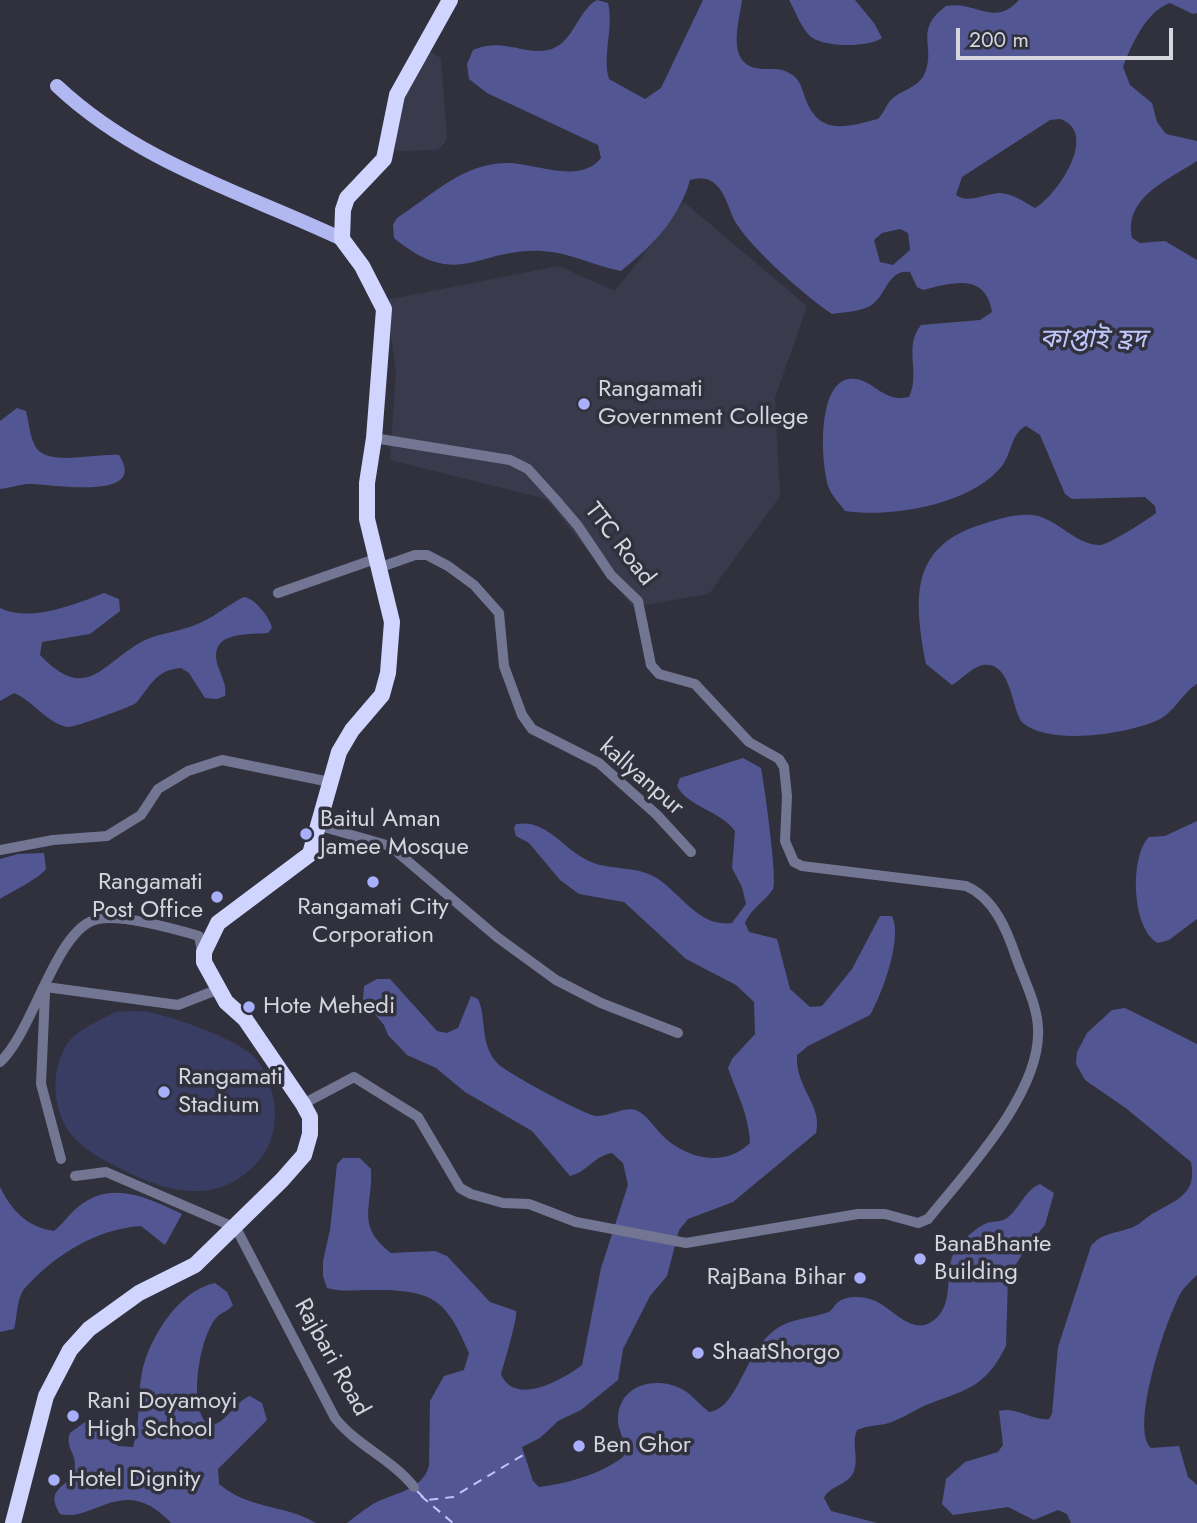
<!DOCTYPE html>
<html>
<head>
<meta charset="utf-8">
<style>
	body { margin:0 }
	#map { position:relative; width:1197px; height:1523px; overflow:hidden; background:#30313d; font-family:Jost,sans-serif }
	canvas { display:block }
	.scale { position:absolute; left:956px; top:28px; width:217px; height:32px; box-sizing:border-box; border:4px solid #d4d5dd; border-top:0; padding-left:9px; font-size:21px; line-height:24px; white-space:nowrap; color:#d4d5dd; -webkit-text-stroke:5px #30313d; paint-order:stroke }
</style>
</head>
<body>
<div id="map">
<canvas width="1197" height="1523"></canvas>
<div class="scale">200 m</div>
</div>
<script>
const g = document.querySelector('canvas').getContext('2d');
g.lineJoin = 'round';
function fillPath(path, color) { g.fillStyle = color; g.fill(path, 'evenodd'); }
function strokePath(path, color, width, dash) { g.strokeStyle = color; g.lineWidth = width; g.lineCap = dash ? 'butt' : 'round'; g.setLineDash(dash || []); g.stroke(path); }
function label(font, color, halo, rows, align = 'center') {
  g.font = font + ' Jost,"Noto Sans Bengali",sans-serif'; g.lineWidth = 7; g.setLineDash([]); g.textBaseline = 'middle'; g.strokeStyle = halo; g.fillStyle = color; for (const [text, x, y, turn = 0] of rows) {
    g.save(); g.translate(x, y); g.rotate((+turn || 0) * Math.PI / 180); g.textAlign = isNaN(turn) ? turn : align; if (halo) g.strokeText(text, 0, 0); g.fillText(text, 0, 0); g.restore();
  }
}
const built = new Path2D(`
	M425,49L441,58L447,140L438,150L395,151L397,114Z
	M684,202L807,306L775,398L780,496L709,594L633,607L546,499L390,460L396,372L386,300L559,266L615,291Z`);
const green = new Path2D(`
	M115,1012C127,1012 141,1010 153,1013C181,1020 228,1036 251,1054C267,1067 276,1097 275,1117C274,1137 267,1154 252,1168C215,1203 171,1193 129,1173C111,1164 90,1154 75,1139C51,1114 49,1067 70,1040C80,1028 102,1020 115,1012Z`);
const water = new Path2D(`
	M597,0L608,3C614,29 602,54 609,79L645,99L661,88L703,0H742C739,24 724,68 764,69C777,69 783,68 794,76C801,82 803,92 806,100C820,136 847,127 878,119C883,114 886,106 890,101C902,88 920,89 926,70C935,45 914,30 946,6C976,0 994,28 1019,0H1197V13L1193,14L1170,3C1146,11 1131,46 1123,67L1130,85L1152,103L1157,122L1166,134L1197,141V161C1168,180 1124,197 1132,238L1140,243L1165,241L1197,260V684C1182,693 1174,713 1158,720C1128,734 1050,746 1023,723C1012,713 1012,660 983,665C972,667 961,680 952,685L926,664C914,599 908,545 986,523C1001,518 1022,512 1038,516C1060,522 1078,546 1101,545C1109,544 1149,519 1156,513L1155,506L1145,497L1072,499L1065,494L1040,435L1026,426C1011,433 1012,453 1002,466C971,505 890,518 845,511C840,504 832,496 829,488C821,466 816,384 849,379C872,376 882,404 909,397C921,373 903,347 921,325L980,320L992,312C985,272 953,283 923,290L917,287L910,272C887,269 887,296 870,306C858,312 845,312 832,314C805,296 753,250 736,223C728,209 726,190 711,181C704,177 697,178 690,180C679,219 652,246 621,271C595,266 568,252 542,251C477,248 458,291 394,238L393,225L397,218C431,196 463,163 507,163C536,163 580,185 601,158L598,145L487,93L469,79L467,64L473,50C503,37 522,55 548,50C573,45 577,11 597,0ZM1060,119C1100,132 1057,196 1035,208C1024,202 1012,193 999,193C985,194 968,204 956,195L962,177L1050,120ZM900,229L908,233L910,250L893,265L880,262L874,240L882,233Z
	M789,0H855L874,23L882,38C868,48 819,48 808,34C800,25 795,10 789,0Z
	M17,408L26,411C29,422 30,440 37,449C51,466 97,453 119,455C150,503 47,483 27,484C18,485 9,488 0,489V421Z
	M104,593L119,599L120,611L90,634L42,642L40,655C88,705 102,662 145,640C164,632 184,631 202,622C217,615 229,604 244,597C255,598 270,618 272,628L268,633C247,635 205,630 219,669C222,678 227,686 225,696L217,699L205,698L189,673L181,668C155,670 150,687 136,703C133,706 75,727 69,727C48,725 34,701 14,693L0,701V608C30,623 76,604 104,593Z
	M743,758L761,768C764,783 778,882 773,889C765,902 751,908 745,923L749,932L777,939L790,989L810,1007L822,1006L852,969L880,916H892C903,938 882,994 870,1015L808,1046L797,1055C795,1088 823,1105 816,1133L733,1202L688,1219L679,1230L667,1276L650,1296L623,1349L618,1380L581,1410L558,1421L540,1438L522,1447L533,1481L539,1487C566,1484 601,1474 623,1457C629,1441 616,1431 618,1416C621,1383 659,1375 685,1391C693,1396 701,1406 709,1412C743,1408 744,1337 790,1322C802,1318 814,1317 826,1313C832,1311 833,1307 837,1303C846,1295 862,1296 873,1300C891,1306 912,1338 934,1320C956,1303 943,1272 955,1250C960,1242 978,1226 987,1223C994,1221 1002,1222 1007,1218C1020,1208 1025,1190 1040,1184L1054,1193L1045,1225L1028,1245L1008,1277L1006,1346C984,1390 965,1389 924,1406C913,1411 901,1419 889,1423C878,1426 868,1425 857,1430C851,1443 859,1457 854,1471C848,1486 830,1485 824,1498L831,1511L877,1523H347C355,1517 362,1511 370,1506C391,1492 421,1493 429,1466L430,1401L444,1376L464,1370L469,1353C445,1296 431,1290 370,1290C355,1290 342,1292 327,1288L323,1276V1261L330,1230L337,1164L343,1158H360L371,1169C373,1207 355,1225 391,1253L435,1251L447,1256L490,1302L516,1311C518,1317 504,1364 501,1374C514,1407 563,1380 582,1365L601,1268L628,1185L623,1163L612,1153C594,1156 587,1172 570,1176L532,1131L465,1092L436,1068L407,1055L388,1035L384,1025L363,1000L364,986L377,979H390L437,1031L447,1033L458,1028L471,996L478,999C487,1018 479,1044 498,1064C507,1073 585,1115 596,1116C609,1117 626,1105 638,1111C648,1116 656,1130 664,1137C688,1160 726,1167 750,1143C749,1115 737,1094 728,1068L732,1059L755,1034L754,1002L736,985L686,959L624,902L579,894L560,880L529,843L516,836L514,828L516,824C547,819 562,848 587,860C607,871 634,865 655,877C680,892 699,928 732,923L746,904L742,887L732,868L735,831C721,811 688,807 677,786L680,778Z
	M1197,821V919L1169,940L1158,943C1132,930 1129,857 1149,837L1165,836Z
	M44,853L46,869C40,878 11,892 0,899V859L18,854Z
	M1125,1008L1197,1044V1275C1192,1280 1186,1285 1182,1291C1167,1315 1129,1429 1151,1448L1179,1446L1188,1477L1197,1485V1523H1071L1067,1514L1058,1510L1034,1520L1008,1507L953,1515L942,1504L946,1479L965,1462L998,1452L1003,1445L999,1411C1017,1406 1031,1421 1049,1419L1052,1414L1058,1347L1091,1246C1103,1231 1119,1234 1135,1226C1142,1223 1147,1216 1154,1213C1178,1199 1197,1194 1191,1162L1127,1109L1085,1080L1076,1064L1077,1052L1087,1033L1112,1010Z
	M0,1187C12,1211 27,1227 54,1231C63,1224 69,1214 78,1207C111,1179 149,1198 182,1214L165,1245L141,1226C96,1229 55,1255 25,1288C17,1296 17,1319 14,1329L0,1332Z
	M215,1283L227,1292L233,1305C228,1312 221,1312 216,1318C200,1336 186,1411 210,1426C228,1422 234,1402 250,1396L262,1403L267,1420L218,1469L219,1484C250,1510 284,1504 316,1523H171C124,1472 94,1523 60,1514C44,1488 67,1489 74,1471C79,1456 64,1447 70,1433L85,1422C104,1424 107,1433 118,1446L133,1447C141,1423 137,1396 142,1372C149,1338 179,1290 215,1283Z`);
const ferry = new Path2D(`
	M417,1491L426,1500L453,1497L523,1455
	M421,1496L453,1523`);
const minor = new Path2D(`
	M381,567L415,555H427L448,566L474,585L499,613L504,666L522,715L532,729L599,763L657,815L691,852
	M278,593L378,558
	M320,826L390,846L497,937L556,980L601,1003L678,1033
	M0,850L53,840L107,836L141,815L158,789L188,771L222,760L330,782
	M46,987L178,1005L219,989
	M45,993L41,1084L61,1159
	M0,1062C34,1031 56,927 98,919C122,914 175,929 199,936L203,956
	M303,1104L354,1077L418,1117L460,1188L471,1194L503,1203L529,1204L576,1222L686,1243L858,1214H885L918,1223L928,1219C966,1172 1042,1092 1038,1028C1037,1004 1024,980 1016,957C1007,930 994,898 966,886L802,866L794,862L785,841L787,796L784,767L779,759L749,742L695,684L659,674L651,665L638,601L611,575L578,526L556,500L528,469L510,460L374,438
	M75,1176L106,1172L236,1228L335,1418C357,1446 392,1459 414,1487`);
const major = new Path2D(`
	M57,86C139,163 242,192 342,239`);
const highway = new Path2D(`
	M13,1523L46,1396L70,1350L89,1329L139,1293L195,1265L282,1180L304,1155L310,1134V1117L303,1104L245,1019L226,1002L204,962V952L218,923L310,854L339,752L352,730L382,695L388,673L392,622L367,519V483L374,438L384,309L362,266L342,239L343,210L347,198L384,159L397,95L450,0`);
const markers = [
	[584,404,7,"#a8b0fc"],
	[306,834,7,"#a8b0fc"],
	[373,882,7,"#a8b0fc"],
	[217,897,7,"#a8b0fc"],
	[249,1007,7,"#a8b0fc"],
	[164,1092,7,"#a8b0fc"],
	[920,1259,7,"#a8b0fc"],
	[860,1278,7,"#a8b0fc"],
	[698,1353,7,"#a8b0fc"],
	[73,1416,7,"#a8b0fc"],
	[579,1446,7,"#a8b0fc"],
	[54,1480,7,"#a8b0fc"]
];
const poiNames = [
	["Rangamati",598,390],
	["Government College",598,418],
	["Baitul Aman",320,820],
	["Jamee Mosque",320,848],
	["Rangamati",203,883,"right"],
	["Post Office",203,911,"right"],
	["Rangamati City",373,908,"center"],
	["Corporation",373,936,"center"],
	["Hote Mehedi",263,1007],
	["Rangamati",178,1078],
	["Stadium",178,1106],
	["BanaBhante",934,1245],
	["Building",934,1273],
	["RajBana Bihar",846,1278,"right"],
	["ShaatShorgo",712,1353],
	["Rani Doyamoyi",87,1402],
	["High School",87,1430],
	["Ben Ghor",593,1446],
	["Hotel Dignity",68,1480]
];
const streetNames = [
	["TTC Road",619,545,52],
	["kallyanpur",641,778,41],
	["Rajbari Road",331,1358,61]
];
const waterNames = [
	["কাপ্তাই হ্রদ",1093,341]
];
fillPath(built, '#393b4c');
fillPath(green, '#393d63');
fillPath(water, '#525793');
strokePath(ferry, '#bec6fb', 2, [9, 7]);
strokePath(minor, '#727692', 10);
strokePath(major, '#b1b8f1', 14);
strokePath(highway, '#cfd5ff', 16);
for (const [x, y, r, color] of markers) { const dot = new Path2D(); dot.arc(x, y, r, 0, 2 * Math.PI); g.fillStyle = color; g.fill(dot); strokePath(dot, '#30313d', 2.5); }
label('24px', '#d4d5dd', '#30313d', poiNames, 'left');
label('24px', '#d4d5dd', '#30313d', streetNames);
label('italic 26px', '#bec6fb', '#30313d', waterNames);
</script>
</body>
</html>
